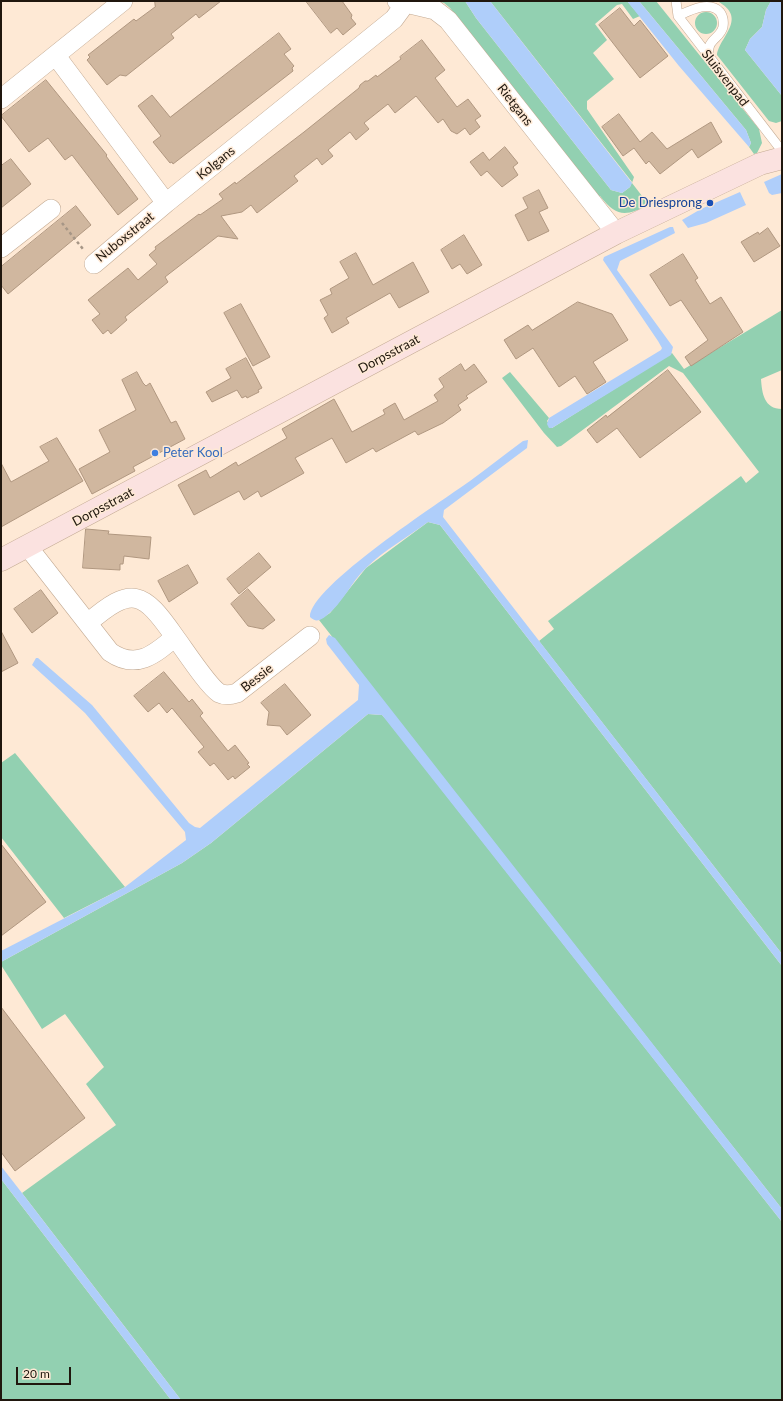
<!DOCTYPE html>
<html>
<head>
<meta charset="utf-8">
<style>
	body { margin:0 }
	#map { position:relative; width:783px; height:1401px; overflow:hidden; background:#fee9d5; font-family:Lato,sans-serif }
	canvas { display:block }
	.frame { position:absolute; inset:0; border:2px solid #20170e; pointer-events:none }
	.scale { position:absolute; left:16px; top:1367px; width:55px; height:18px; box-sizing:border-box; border:2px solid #20170e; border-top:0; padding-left:5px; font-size:12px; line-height:14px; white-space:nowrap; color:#20170e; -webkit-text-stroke:3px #fee9d5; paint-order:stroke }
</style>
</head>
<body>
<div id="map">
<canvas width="783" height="1401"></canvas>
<div class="frame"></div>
<div class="scale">20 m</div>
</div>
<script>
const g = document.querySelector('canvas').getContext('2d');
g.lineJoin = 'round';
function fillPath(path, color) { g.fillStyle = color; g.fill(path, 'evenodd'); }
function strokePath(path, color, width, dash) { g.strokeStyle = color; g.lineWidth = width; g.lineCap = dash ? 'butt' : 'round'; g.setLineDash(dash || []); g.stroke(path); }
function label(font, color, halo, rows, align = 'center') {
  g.font = font + ' Lato,sans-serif'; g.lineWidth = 3; g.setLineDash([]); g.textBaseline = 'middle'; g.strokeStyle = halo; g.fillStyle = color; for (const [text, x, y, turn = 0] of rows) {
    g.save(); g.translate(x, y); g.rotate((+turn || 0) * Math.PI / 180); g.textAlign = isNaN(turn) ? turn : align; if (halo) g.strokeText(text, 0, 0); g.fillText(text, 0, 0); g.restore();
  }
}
const green = new Path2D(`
	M437,1H465L476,18L611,190L622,193L630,187L632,182L490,1H627L640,16L633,19L622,4L617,5L595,24L607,40L593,53L614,79L587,101V109L634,177L632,183L649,205C626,216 617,218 600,196L597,198L450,8L444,3Z
	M639,1H656L759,129L762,143L757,153L754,154L749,147L751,143L746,130Z
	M717,1H771L766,10L762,27L750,39L745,50L782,96V121L776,123L769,121L717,55C719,37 749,18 717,1Z
	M695 23a11 11 0 1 1 22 0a11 11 0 1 1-22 0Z
	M782,310V370L761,379C762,393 764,409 782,409V954L539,641L554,629L548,621L741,476L746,483L759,472L683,373L669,366L561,446L557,447L544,433L502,378L510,372L549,418L547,421L552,428L672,353L684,369Z
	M428,522L440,525L782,966V1209L319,620L330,613L366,568Z
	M368,714L382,715L387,720L782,1222V1400H181L22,1193L116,1125L86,1084L104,1067L65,1014L42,1029L1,965V962L182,863L211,843Z
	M15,753L125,887L64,918L1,837V763Z
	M1,1179L171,1400H1Z`);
const water = new Path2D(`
	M465,1H490L632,183L630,187L622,193L611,190L476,18Z
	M627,1H639L746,130L751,143L749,147L679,66Z
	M771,1H782V96L745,50L750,39L762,27L766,10Z
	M782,174V193L772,195L769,193L764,182Z
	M740,192L746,205L706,223L688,228L682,220L701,209Z
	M670,227H673L675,233L620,261L617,270L673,347L671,355L552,428H549L547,424L549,418L661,350L662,348L658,341L603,260L604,257Z
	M528,440L527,448L444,510L443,517L782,954V966L440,525L428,522C408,537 384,550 366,568C351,582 343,603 326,616C321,620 316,623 310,617C309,587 442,501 470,481C488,468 505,454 523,441Z
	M329,635L335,638L782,1209V1222L382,715L368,714L211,843L182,863L1,962V951L125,887L186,840L185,832L85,713L32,665L36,658H38L92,705L189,823L195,827L200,828L358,700L359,685L327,644L326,639Z
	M1,1166L22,1193L181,1400H171L1,1179Z`);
const building = new Path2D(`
	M155,1H221L199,18L196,14L171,34L174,38L126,76L120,75L107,85L87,60L90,57L88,55L134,19L136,21L155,7Z
	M306,1H342L352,15L351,18L356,24L343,35L337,28L331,33Z
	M620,8L634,26L640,20L668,56L640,78L599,25Z
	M279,33L291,49L284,54L294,66L292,68L293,71L173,164L172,162L170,163L153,142L161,136L138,106L152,95L170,117Z
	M422,40L445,70L435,78L457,107L468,99L481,116L475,120L480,127L470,135L465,128L457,134L451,131L443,119L438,123L416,96L395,113L388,104L364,123L369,129L356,140L350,132L328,150L333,156L322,165L317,158L294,176L298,181L257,213L251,205L242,212L221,216L238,239L218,236L165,277L168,282L125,317L127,320L111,334L108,330L103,334L92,320L100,314L88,300L128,268L138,280L157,264L149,255L156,249L155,247L199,214L200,215L223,199L219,194L235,182L236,184L304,132L359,88L360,85L365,81H368L376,75L377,77L401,59L400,57Z
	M46,80L107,155L106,156L138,199L118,215L72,155L65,160L48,138L29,152L1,116Z
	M619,114L640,142L652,132L667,149L711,122L722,142L698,158L692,149L660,174L649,161L646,164L634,148L623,156L602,127Z
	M505,147L518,163L513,167L518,175L502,187L487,171L481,176L470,162L483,152L489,160Z
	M11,159L31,184L1,208V166Z
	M539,190L548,208L539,212L549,231L528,241L515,215L528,208L523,198Z
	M76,206L91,225L8,294L1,285V267Z
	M768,228L780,246L754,262L741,242L758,232L759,234Z
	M464,235L482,265L467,274L460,264L452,269L441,250Z
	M356,253L373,285L413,262L429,292L399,308L390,293L346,318L349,323L332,333L324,318L328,315L320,300L332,294L330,289L349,278L340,262Z
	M683,254L698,278L695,280L710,304L721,297L743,332L691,366L685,357L708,340L681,300L670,306L650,275Z
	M578,302L612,314L628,340L593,362L606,382L587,394L575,376L559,387L533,348L516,359L504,340L528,325L532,330Z
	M241,304L270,357L253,366L224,313Z
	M246,358L262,388L258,390L259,392L247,398L246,396L242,398L237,390L212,402L206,392L231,378L226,369Z
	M461,364L465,371L474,364L487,382L466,396L468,398L458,405L461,410L443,423L418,435L415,431L376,452L373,448L346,463L332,438L295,458L304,473L261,497L258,491L244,500L239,491L194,515L178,485L206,470L210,478L236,462L238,466L287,438L282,429L334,399L352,432L385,414L383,410L395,403L404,420L438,401L434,395L444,387L439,379Z
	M668,370L701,412L640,458L617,428L597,443L587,430L606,415L607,417Z
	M137,372L143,383L146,386L150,383L171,423L176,421L185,439L133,467L135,471L92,494L79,469L110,452L99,430L136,410L122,380Z
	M57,438L83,481L1,527V463L11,482L49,461L40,447Z
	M86,529L109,531L108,534L151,537L149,559L124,556L123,564H120V570L83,568Z
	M259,553L271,567L239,594L227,579Z
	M188,565L198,583L169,602L158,581Z
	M248,589L275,620L263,629L248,626L231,604Z
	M41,590L58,613L32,633L14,609Z
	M1,631L18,663L1,672Z
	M164,672L189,702L192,699L203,713L200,716L228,751L235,745L249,763L247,764L250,767L235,779L233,776L228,780L214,763L210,766L198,752L204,747L172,708L167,713L159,703L148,712L134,696Z
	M285,684L311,715L287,735L280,726L267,725L269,712L261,703Z
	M1,844L46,902L1,936Z
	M1,1007L85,1118L15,1171L1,1152Z`);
const path = new Path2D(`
	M62,223L83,249`);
const lane = new Path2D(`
	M676,1L678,16L782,151
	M678,16C689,11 709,0 720,12C723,16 724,21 723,27C720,40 704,39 710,59`);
const street = new Path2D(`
	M397,1L435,10L448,20L616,233
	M56,56L166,203L394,19L405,4
	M1,99L123,1
	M1,248L51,209
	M94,264L166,203
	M28,547L110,652C136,670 154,655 175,637C184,649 208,686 219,693C225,696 231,695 237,693L310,636
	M88,623C132,585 143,591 175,637`);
const secondary = new Path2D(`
	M1,560L616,233L760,164L782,158`);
const markers = [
	[710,203,4,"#1a4fb4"],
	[155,453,4,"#3f7fe0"]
];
const streetNames = [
	["Sluisvenpad",725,78,52],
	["Rietgans",515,105,52],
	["Kolgans",216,163,-39],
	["Nuboxstraat",125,237,-39],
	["Dorpsstraat",389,354,-28],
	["Dorpsstraat",103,507,-28],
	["Bessie",257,678,-38]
];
const transitNames = [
	["De Driesprong",702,203]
];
const shopNames = [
	["Peter Kool",163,453]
];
fillPath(green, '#92d0b1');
fillPath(water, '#afcefa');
fillPath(building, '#d0b79f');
strokePath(building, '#b09780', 1);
strokePath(lane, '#c3aa93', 10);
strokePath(street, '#c3aa93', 20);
strokePath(secondary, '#c3aa93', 23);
strokePath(path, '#a69686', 2.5, [3, 3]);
strokePath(lane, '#fff', 9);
strokePath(street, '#fff', 19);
strokePath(secondary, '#fbe2e0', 22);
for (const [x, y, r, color] of markers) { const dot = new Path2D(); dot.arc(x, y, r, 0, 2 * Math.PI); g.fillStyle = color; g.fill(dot); strokePath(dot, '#fee9d5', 1.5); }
label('13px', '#20170e', '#fee9d5', streetNames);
label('13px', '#164399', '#fee9d5', transitNames, 'right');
label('13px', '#366cbe', '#fee9d5', shopNames, 'left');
</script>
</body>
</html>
